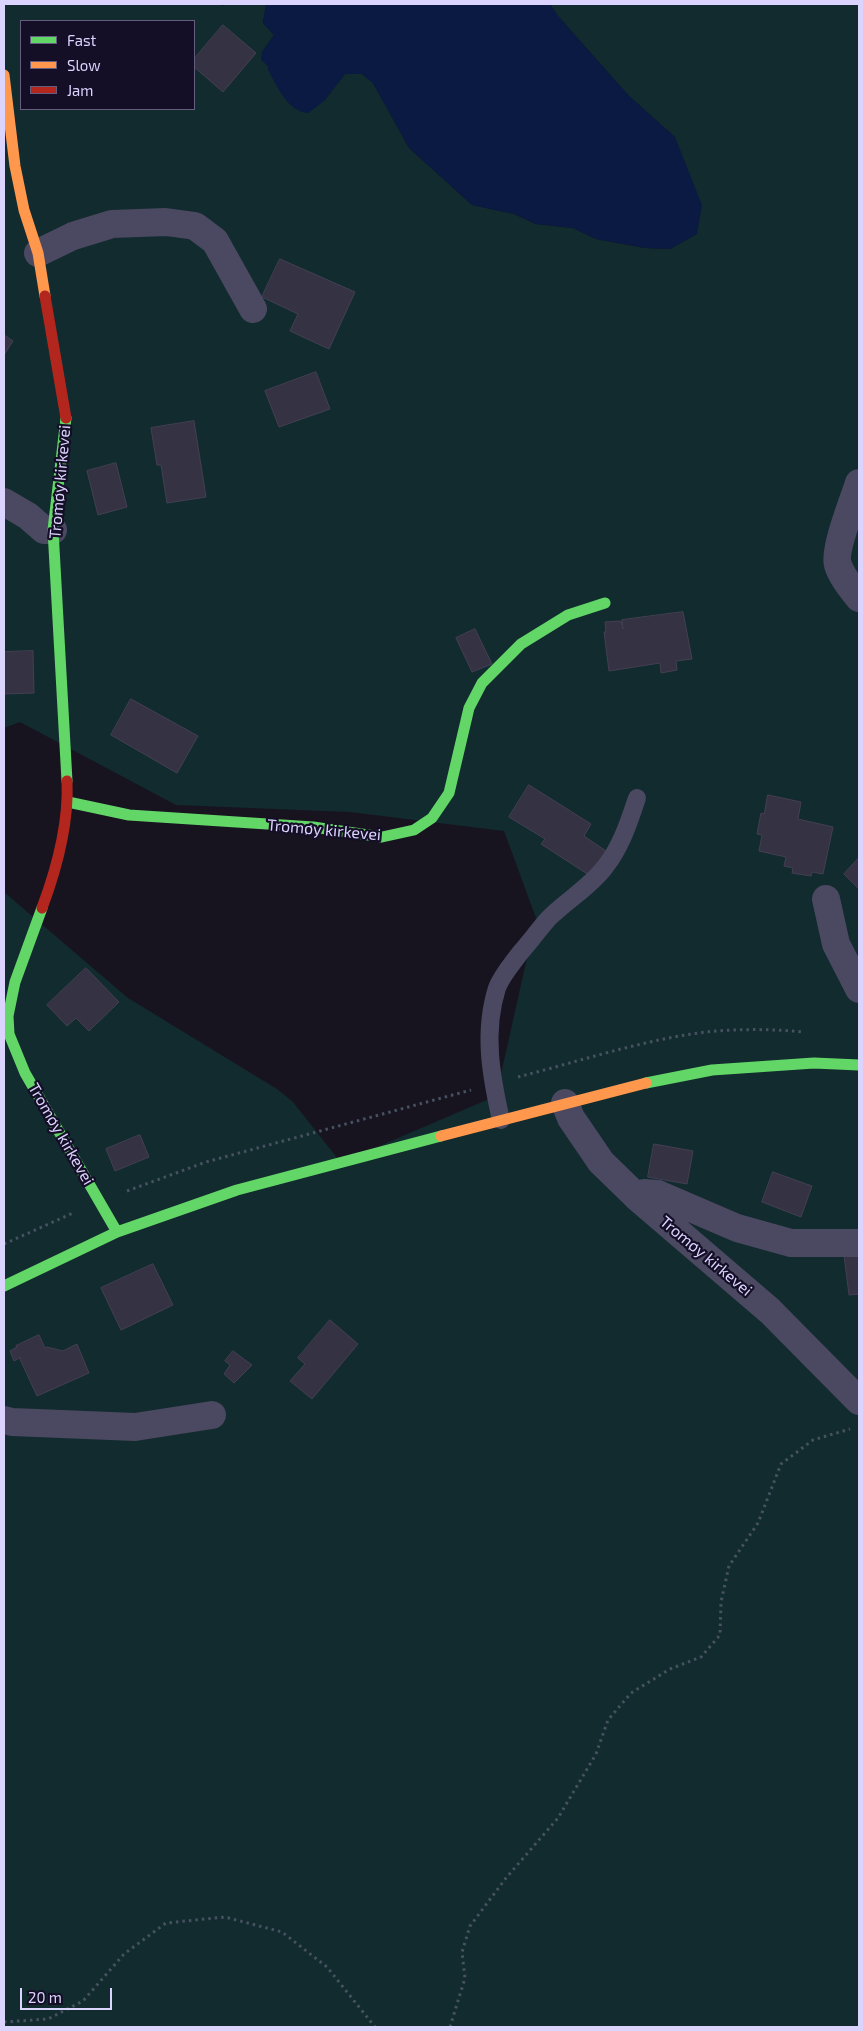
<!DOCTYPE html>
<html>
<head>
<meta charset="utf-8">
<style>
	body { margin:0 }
	#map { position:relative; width:863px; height:2031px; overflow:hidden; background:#171420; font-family:"Exo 2",sans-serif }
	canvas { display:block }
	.frame { position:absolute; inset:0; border:5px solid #dbd4ff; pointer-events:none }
	.legend { position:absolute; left:20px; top:20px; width:175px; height:90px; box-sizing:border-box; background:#140e26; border:1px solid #645d7d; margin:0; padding:6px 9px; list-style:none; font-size:15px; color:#dbd4ff }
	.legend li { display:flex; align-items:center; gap:10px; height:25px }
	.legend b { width:25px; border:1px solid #645d7d }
	.scale { position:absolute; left:20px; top:1988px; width:92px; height:22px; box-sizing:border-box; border:2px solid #dbd4ff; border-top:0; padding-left:6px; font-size:15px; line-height:18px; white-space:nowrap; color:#dbd4ff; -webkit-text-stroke:4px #140e26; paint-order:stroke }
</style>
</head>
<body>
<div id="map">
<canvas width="863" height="2031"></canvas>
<div class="frame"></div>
<ul class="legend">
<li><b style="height:6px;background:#63d668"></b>Fast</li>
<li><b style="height:6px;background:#ff974d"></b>Slow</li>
<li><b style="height:6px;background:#b3261e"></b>Jam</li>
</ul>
<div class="scale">20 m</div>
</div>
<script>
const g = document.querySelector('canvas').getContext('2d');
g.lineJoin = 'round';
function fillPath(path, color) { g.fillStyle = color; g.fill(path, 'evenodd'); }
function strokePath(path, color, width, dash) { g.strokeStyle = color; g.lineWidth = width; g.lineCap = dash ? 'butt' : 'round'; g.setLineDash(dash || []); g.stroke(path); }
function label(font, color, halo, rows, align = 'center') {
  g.font = font + ' "Exo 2",sans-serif'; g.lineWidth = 4.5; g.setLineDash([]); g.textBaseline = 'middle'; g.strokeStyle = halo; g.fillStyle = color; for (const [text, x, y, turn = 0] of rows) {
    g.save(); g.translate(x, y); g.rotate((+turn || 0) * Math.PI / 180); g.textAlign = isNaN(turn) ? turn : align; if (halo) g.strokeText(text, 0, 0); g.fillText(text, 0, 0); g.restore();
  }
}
const green = new Path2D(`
	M4,4H220L222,6L227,4H266L263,23L274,35L262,52L324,101L345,74H362L373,83L409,148L472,205L514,214L536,224L573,228L596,239L645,248L670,249L696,234L675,137L629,96L558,16L550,4H859V2027H4V892L128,998L277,1089L293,1102L338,1159L356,1156L496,1096L536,918L504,831L350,812L176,805L20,722L4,728ZM21,21H194V109H21Z`);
const water = new Path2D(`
	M266,4H550L558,16L629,96L675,137L702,205L697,234L670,249L645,248L596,239L573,228L536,224L514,214L472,205L409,148L373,83L362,74H345L324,101L308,113C288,112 277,86 268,70V66L261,60L262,52L274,35L263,23Z`);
const building = new Path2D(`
	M223,25L256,53L223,92L194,67V59Z
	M280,259L355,292L329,349L290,331L298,314L262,297Z
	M4,335L13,341L4,355Z
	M316,372L330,409L279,427L265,391Z
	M194,421L206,497L167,503L161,465H157L151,428Z
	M116,463L127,507L98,515L87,471Z
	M683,612L692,659L676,661L677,670L661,673L660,663L609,671L604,632H606L605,622L621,621L623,629L622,620Z
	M475,629L492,664L472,672L456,638Z
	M33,651L34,693L4,694V652Z
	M131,699L198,736L177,773L111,735Z
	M529,785L591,824L584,836L606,851L592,877L541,844L545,839L509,817Z
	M768,795L801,802L798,819L833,827L823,874L812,872L811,876L792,873L793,868L784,866L786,857L759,851L762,835L757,834L761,813L764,814Z
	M859,858V889L844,874Z
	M86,968L119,1002L89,1031L76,1018L67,1026L47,1005Z
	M140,1135L149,1157L115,1171L106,1149Z
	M654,1144L693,1151L687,1184L648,1177Z
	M773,1172L812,1186L801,1217L762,1202Z
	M859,1253V1294L849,1295L844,1255Z
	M153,1264L173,1305L121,1330L101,1288Z
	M330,1320L358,1344L312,1399L290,1381L305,1364L298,1358Z
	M39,1335L45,1348L47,1347L63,1351L77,1344L89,1373L37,1396L20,1359L21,1357L14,1361L10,1351L17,1347L16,1346Z
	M233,1351L252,1365L234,1383L224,1374L230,1365L225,1361Z`);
const path = new Path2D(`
	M518,1077C581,1061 651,1037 716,1031C745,1029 775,1029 804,1032
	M127,1191L206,1162L471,1090
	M4,1244L73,1213
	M4,2022L48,2019L83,2001L124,1954L166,1923L225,1917L282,1932L327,1967L375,2027
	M450,2027L465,1978L462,1952L470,1926L506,1878L558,1818L596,1754L608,1720L631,1693L670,1669L701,1657L720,1635L721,1602L729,1566L758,1523L781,1464L813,1440L850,1429`);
const lane = new Path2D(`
	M501,1120C491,1076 483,1032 497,988C502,975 512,964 520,953C530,942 539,929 549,918C567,900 590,887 605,867C621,847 629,822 637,798`);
const street = new Path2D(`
	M38,253L73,236L112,224L166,222L195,226L215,241L253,309
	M859,483C854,499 833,551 838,565C842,577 851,588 859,598
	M4,502L28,516L44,530H53
	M826,899L836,944L859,989
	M565,1103L571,1118L601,1162L637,1197L770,1311L859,1401
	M637,1197L644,1193L658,1194L737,1228L791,1243H859
	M4,1420L12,1422L135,1427L212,1415`);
const fast = new Path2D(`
	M66,418L53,530L67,781
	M68,802L129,815L313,827L382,837L414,830L432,818L449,793L469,708L482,683L521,644L568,615L605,603
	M42,908L15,982L8,1016L9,1034L25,1073L117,1232
	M646,1083L712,1070L814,1063L859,1065
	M4,1286L117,1232L237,1190L441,1136`);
const slow = new Path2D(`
	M4,75L15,166L24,210L38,253L45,296
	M441,1136L646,1083`);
const jam = new Path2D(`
	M45,296L66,418
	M42,908C57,868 69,824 67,781`);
const streetNames = [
	["Tromøy kirkevei",60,482,-85],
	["Tromøy kirkevei",324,830,5],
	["Tromøy kirkevei",61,1134,60],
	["Tromøy kirkevei",706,1256,40]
];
fillPath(green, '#122b2e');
fillPath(water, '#0a1a42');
fillPath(building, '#353243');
strokePath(building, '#443f54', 1);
strokePath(path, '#465261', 3, [2.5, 4]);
strokePath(lane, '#4b4861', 18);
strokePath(street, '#4b4861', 28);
strokePath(fast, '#63d668', 11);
strokePath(slow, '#ff974d', 11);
strokePath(jam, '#b3261e', 11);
label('16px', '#dbd4ff', '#140e26', streetNames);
</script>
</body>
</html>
